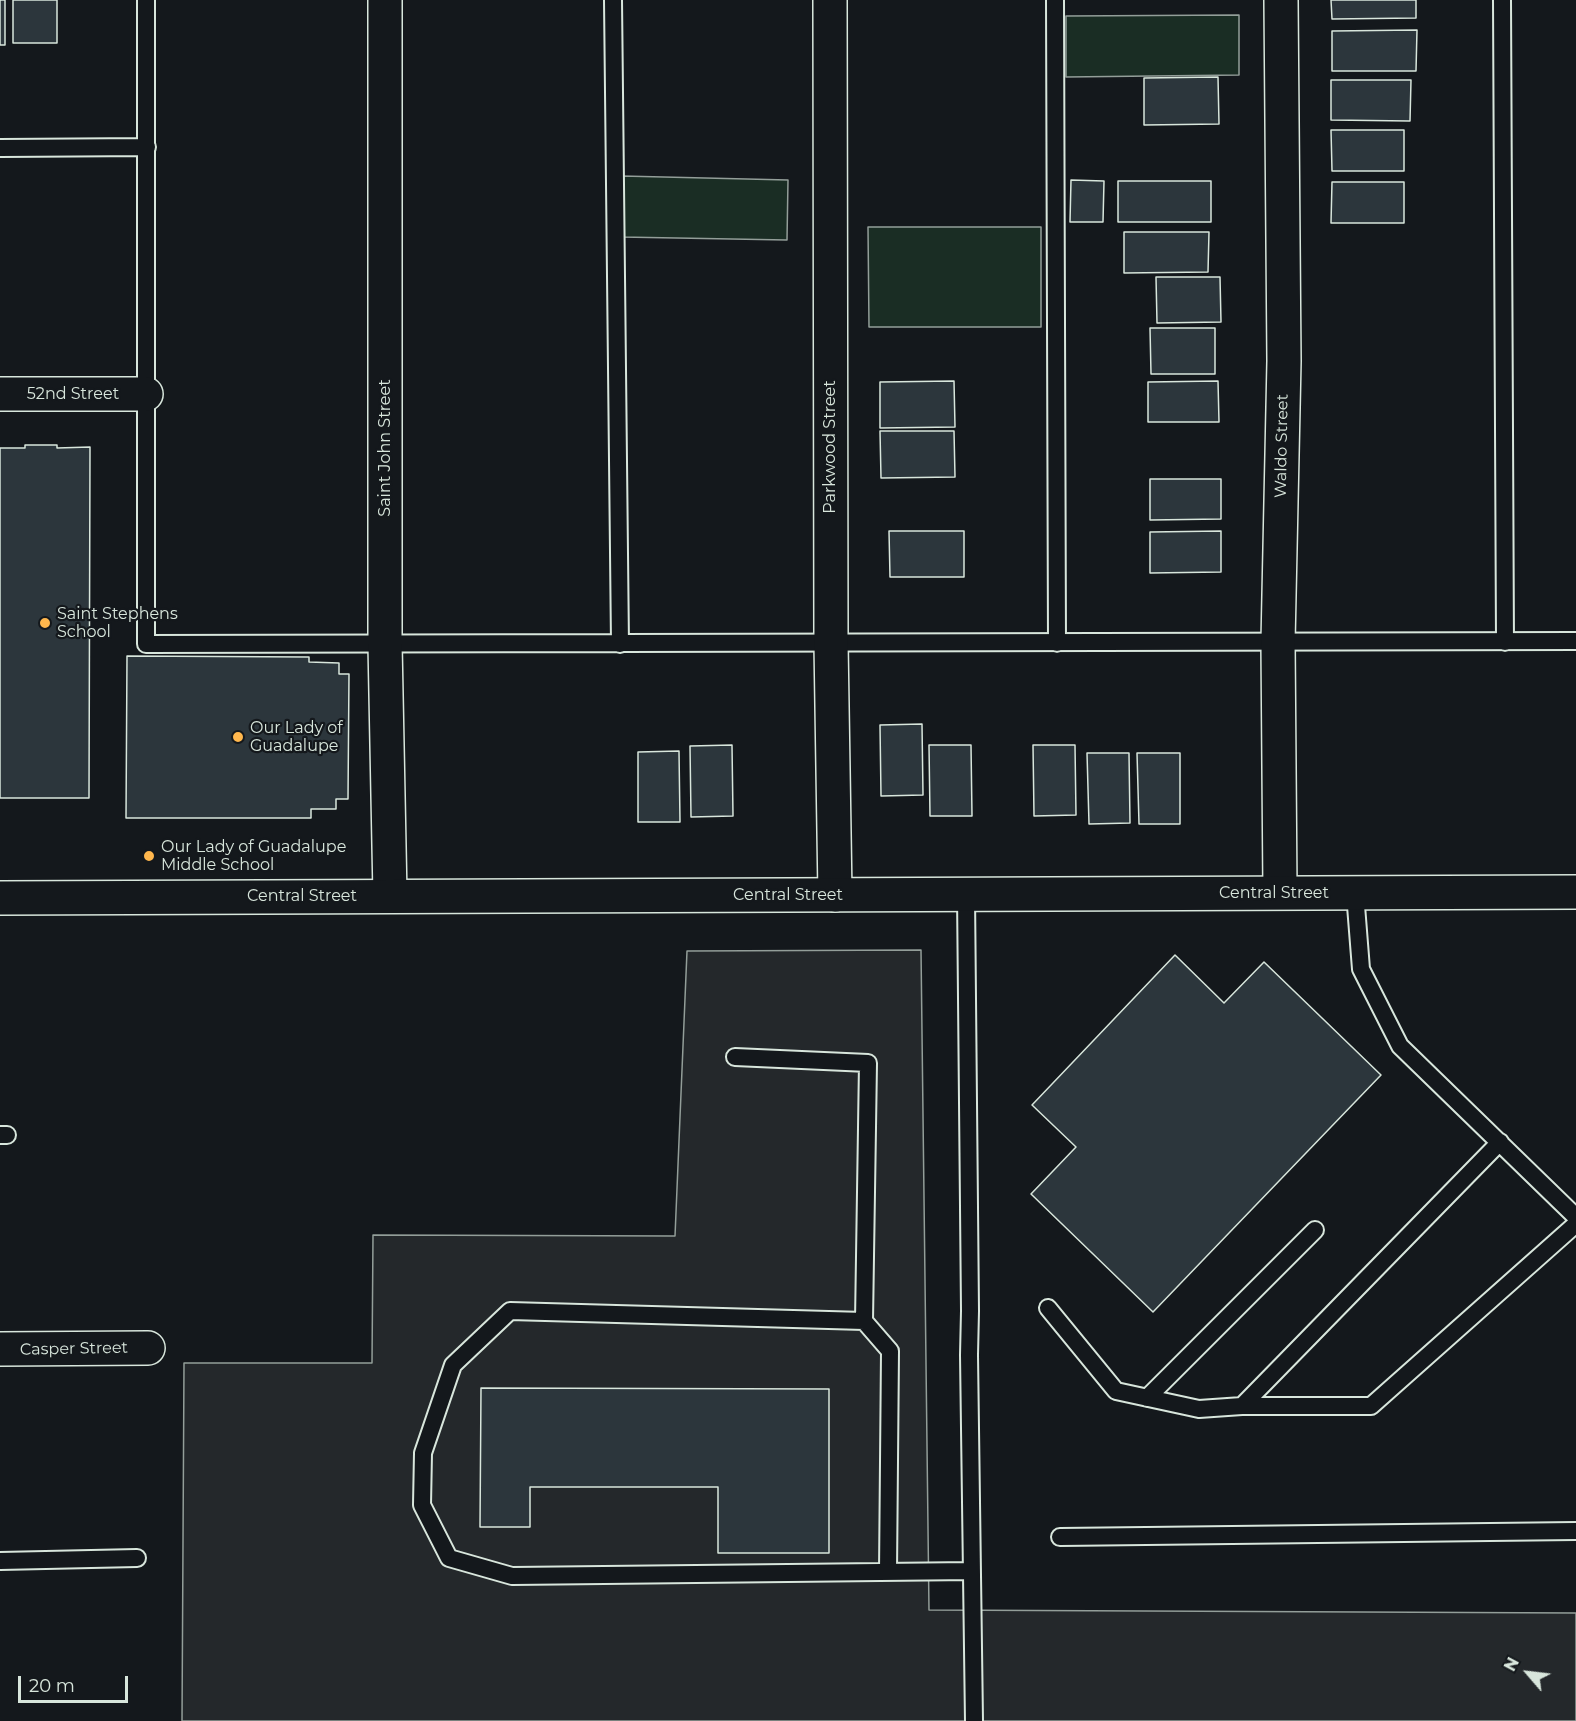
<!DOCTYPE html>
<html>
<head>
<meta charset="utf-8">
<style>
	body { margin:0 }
	#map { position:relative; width:1576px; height:1721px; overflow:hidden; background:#14181c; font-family:Montserrat,sans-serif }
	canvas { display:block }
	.north { position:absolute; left:1498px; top:1643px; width:60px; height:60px; -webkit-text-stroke:4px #14181c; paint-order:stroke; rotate:298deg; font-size:16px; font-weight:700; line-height:24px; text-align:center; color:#d8e6dc }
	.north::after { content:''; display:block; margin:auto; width:21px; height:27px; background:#d8e6dc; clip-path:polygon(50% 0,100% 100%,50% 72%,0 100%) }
	.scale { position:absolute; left:18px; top:1676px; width:110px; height:27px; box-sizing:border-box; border:3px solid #d8e6dc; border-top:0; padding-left:8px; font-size:18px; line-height:21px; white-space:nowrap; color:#d8e6dc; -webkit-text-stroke:4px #14181c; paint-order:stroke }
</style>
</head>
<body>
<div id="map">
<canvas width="1576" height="1721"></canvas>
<div class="north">N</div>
<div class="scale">20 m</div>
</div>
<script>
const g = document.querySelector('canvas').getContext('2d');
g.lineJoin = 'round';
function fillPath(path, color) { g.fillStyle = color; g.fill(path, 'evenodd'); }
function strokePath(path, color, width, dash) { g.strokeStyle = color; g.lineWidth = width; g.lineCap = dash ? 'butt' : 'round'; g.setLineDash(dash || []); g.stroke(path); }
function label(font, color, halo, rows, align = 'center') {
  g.font = font + ' Montserrat,sans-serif'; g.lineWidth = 4.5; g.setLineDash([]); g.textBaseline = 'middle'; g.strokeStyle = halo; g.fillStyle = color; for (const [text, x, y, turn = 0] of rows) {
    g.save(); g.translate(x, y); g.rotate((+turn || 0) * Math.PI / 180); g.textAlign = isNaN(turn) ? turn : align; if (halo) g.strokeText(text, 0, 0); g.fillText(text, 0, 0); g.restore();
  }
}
const green = new Path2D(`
	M1239,15V75L1066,77V16Z
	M622,176L788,180L787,240L621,237Z
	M868,227H1041V327H869Z`);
const parking = new Path2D(`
	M921,950L929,1610L1576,1613V1721H182L184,1363H372L373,1235L675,1236L687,951Z`);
const building = new Path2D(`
	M0,0H5V45H0Z
	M13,0H57V43H13Z
	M1331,0H1416V18L1332,19Z
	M1417,30L1416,71H1332V31Z
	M1218,77L1219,124L1144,125V78Z
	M1331,80H1411L1410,121L1331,120Z
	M1331,130H1404V171H1332Z
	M1071,180L1104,181L1103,222H1070Z
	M1118,181H1211V222H1118Z
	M1332,182H1404V223H1331Z
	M1124,232H1209L1208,272L1124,273Z
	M1156,277H1220L1221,322L1157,323Z
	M1150,328H1215V374H1151Z
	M954,381L955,427L880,428V382Z
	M1218,381L1219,422H1148V382Z
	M880,431H954L955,477L881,478Z
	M25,445H57V448L90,447L89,798H0V448H25Z
	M1150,479H1221V519L1150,520Z
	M889,531H964V577H890Z
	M1221,531V572L1150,573V532Z
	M127,656L309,657V662L339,663V674H349L348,799H336V809H311V818H126Z
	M922,724L923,795L881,796L880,725Z
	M732,745L733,816L691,817L690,746Z
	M929,745H971L972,816H930Z
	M1033,745H1075L1076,815L1034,816Z
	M679,751L680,822H638V752Z
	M1087,753H1129L1130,823L1089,824Z
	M1137,753H1180V824H1139Z
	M1175,955L1224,1003L1264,962L1381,1075L1153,1312L1031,1194L1076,1147L1032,1105Z
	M481,1388L829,1389V1553H718V1487H530V1527H480Z`);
const lane = new Path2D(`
	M146,0V644L1576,641
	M613,0L620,644
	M1055,0L1057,643
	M1502,0L1505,642
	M0,148L147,147
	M1355,893L1361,969L1400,1046L1576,1217
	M966,894L970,1311L969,1355L974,1721
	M735,1057L868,1063L864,1321
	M0,1135H7
	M1048,1308L1116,1391L1199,1409L1242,1406H1371L1576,1224
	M1147,1398L1315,1230
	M1242,1406L1500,1142
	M1060,1537L1576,1531
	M0,1561L137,1558
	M888,1572L890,1351L864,1321L510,1311L453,1365L423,1453L422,1505L449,1558L512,1576L972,1571`);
const street = new Path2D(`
	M385,0V644L390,896
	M830,0L831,643L835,895
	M0,394H146
	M1280,892L1278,642L1284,361L1281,0
	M0,1349L148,1348`);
const secondary = new Path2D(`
	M0,898L1576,892`);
const markers = [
	[45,623,6,"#ffb74d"],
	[238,737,6,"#ffb74d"],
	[149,856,6,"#ffb74d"]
];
const streetNames = [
	["52nd Street",73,394],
	["Waldo Street",1282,446,-89],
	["Parkwood Street",830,447,-90],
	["Saint John Street",385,448,-90],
	["Central Street",1274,893],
	["Central Street",788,895],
	["Central Street",302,896],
	["Casper Street",74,1349,-1]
];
const poiNames = [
	["Saint Stephens",57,614],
	["School",57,632],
	["Our Lady of",250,728],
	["Guadalupe",250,746],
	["Our Lady of Guadalupe",161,847],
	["Middle School",161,865]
];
fillPath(green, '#1a2d24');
strokePath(green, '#939e99', 1.5);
fillPath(parking, '#24282b');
strokePath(parking, '#939e99', 1.5);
fillPath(building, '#2c363c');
strokePath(building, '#d8e6dc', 1.5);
strokePath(lane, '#d8e6dc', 20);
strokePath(street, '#d8e6dc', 36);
strokePath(secondary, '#d8e6dc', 36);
strokePath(lane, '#14181c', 16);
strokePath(street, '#14181c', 33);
strokePath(secondary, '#14181c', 33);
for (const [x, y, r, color] of markers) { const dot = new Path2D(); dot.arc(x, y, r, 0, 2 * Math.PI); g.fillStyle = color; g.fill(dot); strokePath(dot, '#14181c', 2); }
label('16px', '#d8e6dc', '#14181c', streetNames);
label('16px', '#d8e6dc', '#14181c', poiNames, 'left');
</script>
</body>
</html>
